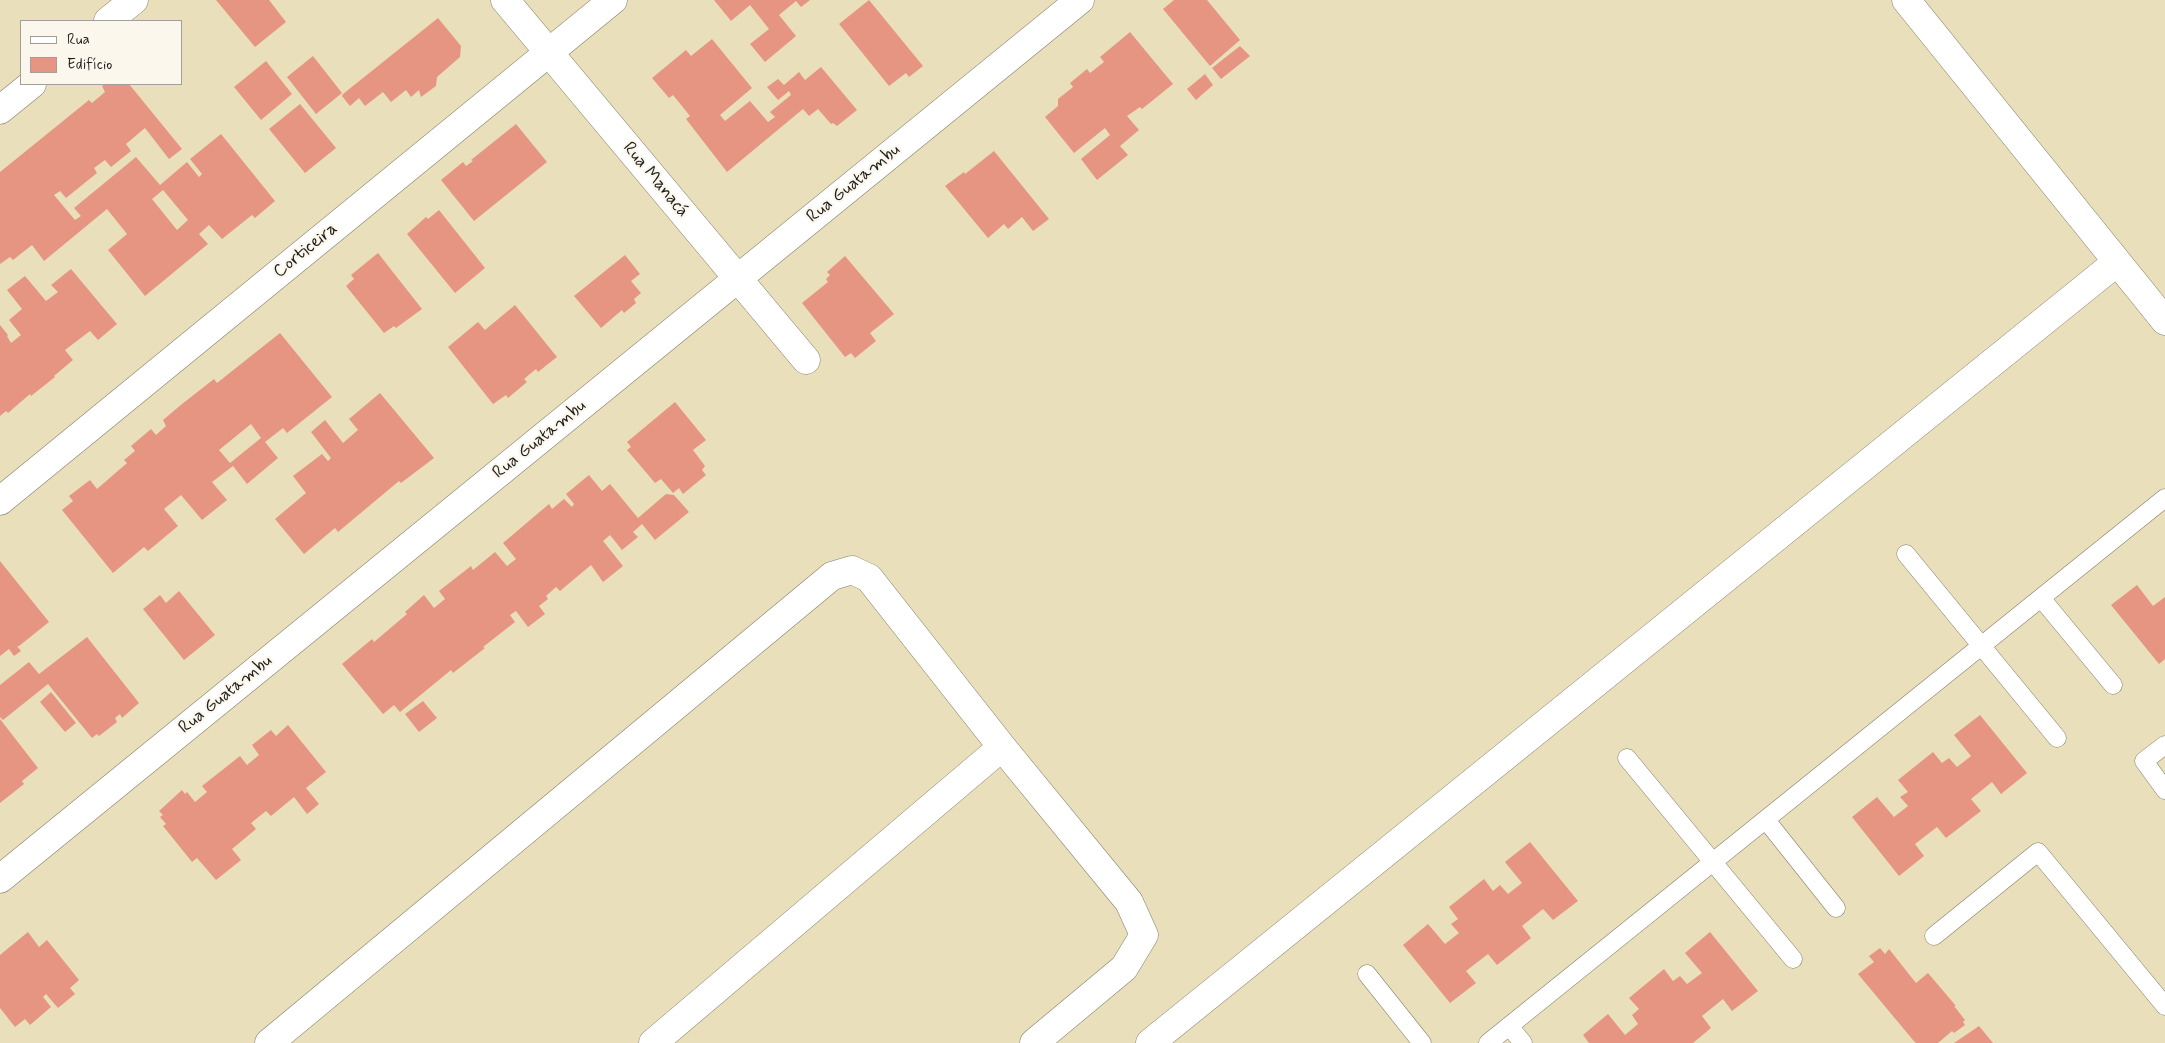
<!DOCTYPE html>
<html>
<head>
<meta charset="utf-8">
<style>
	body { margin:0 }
	#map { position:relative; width:2165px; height:1043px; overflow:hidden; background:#e9dfba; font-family:Mynerve,sans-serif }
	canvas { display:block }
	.legend { position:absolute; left:20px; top:20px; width:162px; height:65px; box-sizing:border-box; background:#fbf7ec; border:1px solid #a29f99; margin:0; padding:6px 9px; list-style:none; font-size:15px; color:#1c1c1c }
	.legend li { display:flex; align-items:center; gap:10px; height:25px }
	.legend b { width:25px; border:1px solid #a29f99 }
</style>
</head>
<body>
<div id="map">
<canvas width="2165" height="1043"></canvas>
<ul class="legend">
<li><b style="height:6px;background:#fff"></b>Rua</li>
<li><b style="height:14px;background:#e69583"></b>Edifício</li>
</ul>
</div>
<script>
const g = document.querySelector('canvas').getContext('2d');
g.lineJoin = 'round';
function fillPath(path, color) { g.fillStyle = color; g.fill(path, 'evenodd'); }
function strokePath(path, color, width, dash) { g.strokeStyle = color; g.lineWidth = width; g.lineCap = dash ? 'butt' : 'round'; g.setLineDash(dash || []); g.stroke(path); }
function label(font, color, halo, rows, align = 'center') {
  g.font = font + ' Mynerve,sans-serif'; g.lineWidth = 4.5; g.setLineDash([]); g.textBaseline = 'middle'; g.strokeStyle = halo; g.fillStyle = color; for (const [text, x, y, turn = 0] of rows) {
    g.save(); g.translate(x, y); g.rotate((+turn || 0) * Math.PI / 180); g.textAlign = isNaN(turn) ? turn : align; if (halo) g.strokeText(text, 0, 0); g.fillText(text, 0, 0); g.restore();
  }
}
const building = new Path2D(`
	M216,0H269L286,22L255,47Z
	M714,0H810L801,7L796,1L779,15L796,36L765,62L750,44L769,29L750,5L731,21Z
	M869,0L923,66L909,77L906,73L889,86L839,24Z
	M1174,0H1207L1240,40L1210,66L1163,9Z
	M438,18L461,46L460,57L437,77L436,86L421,97L419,90L411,97L406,90L391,102L383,92L365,106L359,98L350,106L342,96L343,94Z
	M1130,32L1173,84L1142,109L1140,107L1127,116L1139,130L1120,146L1128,155L1097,180L1081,159L1110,135L1105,128L1074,153L1045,117L1058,106V99L1073,87L1070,83L1087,69L1090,73L1104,62L1100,57Z
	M712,39L752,88L720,115L725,121L750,101L768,122L775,117L770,112L791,95L789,91L778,100L767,87L778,79L784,85L799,72L805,80L821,67L857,110L837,126L833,123L831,124L818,109L809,116L803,109L727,172L686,119L690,116L673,95L669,98L652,78L686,50L691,56Z
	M1240,46L1250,56L1221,79L1212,68Z
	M313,56L342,93L316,114L287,77Z
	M266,61L292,94L261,120L234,87Z
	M1205,74L1213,85L1196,100L1187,89Z
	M105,84H129L182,149L169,159L145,128L126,144L131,151L111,167L105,160L94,168L97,173L66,198L60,191L54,195L75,220L81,216L74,208L136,157L160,185L187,162L199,177L202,174L190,159L221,134L275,201L255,218L252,215L222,239L209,225L199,234L208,244L145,296L108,250L127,234L107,209L44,261L32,245L13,260L10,257L0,264V172L89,100L92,103L105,92L102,86ZM163,190L188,220L177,230L152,199Z
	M300,104L336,148L305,173L269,129Z
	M516,124L547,162L474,221L441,180L463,162L466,166L473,161L471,160Z
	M994,151L1049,219L1033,231L1022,217L1008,229L1004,224L988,238L945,186L964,172L965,174Z
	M439,210L485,268L455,293L407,234L426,217L428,219Z
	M378,253L422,309L396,328L394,326L384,333L346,286L354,279L351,275Z
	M625,255L640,274L631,281L641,293L634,299L636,303L624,313L622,310L601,328L574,296Z
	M845,256L894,314L870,333L876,341L855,358L851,353L845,357L802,303L828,282L826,279L830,275L827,272Z
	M71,269L117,324L98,340L90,331L65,350L73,360L54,376L55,377L31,396L30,394L8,413L6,411L0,416V325L8,335L7,336L11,343L21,335L9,320L22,309L7,290L25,276L46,301L58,292L51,285Z
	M515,305L557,357L538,372L536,369L524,379L527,382L508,398L506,395L493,404L448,347L478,322L485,330Z
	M280,333L332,397L287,433L283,428L265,442L278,458L247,484L233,466L212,482L227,500L202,520L181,495L164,509L178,526L148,551L144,547L113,573L62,510L73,501L69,496L90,480L97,489L127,463L124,460L135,451L131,446L151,429L156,435L166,426L163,420L182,404L214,379L217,383ZM251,424L261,438L230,463L219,450Z
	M380,393L434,458L401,483L399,481L338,532L335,528L304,554L275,519L306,493L293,476L322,454L328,461L331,458L311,432L325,420L343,443L358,430L349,419Z
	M675,402L706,440L693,450L705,466L702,470L706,475L683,494L679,488L673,493L661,479L655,483L627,450L631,447L627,442Z
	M589,475L602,491L610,484L638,518L666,494L674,495L689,512L655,540L642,524L633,532L638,537L622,550L610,535L603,541L623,566L603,582L591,565L560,591L556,587L546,596L548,599L539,606L545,614L528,627L516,611L510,615L515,622L483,647L485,648L453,673L451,670L400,712L394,705L383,714L342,664L372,639L374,642L407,614L405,612L424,595L434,608L445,599L439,591L471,566L473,570L495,552L507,566L516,559L503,543L549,504L552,509L564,499L572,507L574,504L566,494Z
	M0,561L49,622L19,646H17L21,651L14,656L9,649L0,656Z
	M2137,585L2153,606L2165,597V659L2159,664L2111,605Z
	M179,591L215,635L184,660L143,609L160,595L166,603Z
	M87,637L139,703L122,718L120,714L115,718L117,722L99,736L97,734L92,738L48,684L3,720L0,717V685L29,662L39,674Z
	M51,692L76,723L65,732L40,702Z
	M423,701L437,718L419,732L405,714Z
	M1980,715L2027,773L2001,794L1992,782L1971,799L1981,811L1946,838L1937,827L1915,844L1924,856L1899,876L1852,817L1877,797L1894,817L1908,806L1900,797L1908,792L1898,780L1933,752L1942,763L1949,758L1957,767L1971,756L1954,735Z
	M0,719L38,768L22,781L24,784L0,803Z
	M288,725L326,772L306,788L319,804L307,814L294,797L271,816L266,811L251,823L256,829L232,849L241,860L216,880L197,858L192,862L163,826L166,824L160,817L163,815L159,811L182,790L185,794L187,792L195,802L207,792L202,786L240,756L247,765L259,755L252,745L271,730L276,736Z
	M1530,842L1578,901L1553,920L1543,909L1522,926L1531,938L1497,965L1488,954L1466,971L1476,983L1450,1003L1403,945L1428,924L1445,944L1459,933L1451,924L1458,919L1449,907L1484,879L1493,891L1500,885L1508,894L1522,883L1505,862Z
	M28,932L39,947L47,940L79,980L70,988L75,994L58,1008L46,994L43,997L51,1007L30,1025L25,1019L15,1027L0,1008V955Z
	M1710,932L1758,991L1732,1011L1723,999L1702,1016L1711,1028L1693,1043H1589L1583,1035L1608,1014L1625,1035L1638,1024L1632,1015L1639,1009L1629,998L1664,969L1673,981L1680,976L1687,984L1702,973L1685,953Z
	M1880,948L1885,954L1889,949L1916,983L1928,973L1956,1006H1954L1965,1020L1963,1022L1965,1025L1954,1033L1952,1031L1938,1043H1916L1913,1040L1858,974L1874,962L1869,956Z
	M1979,1026L1993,1043H1954Z`);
const service = new Path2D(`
	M1906,554L2057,738
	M2041,598L2113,685
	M2165,745L2144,761L2165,790
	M1627,758L1793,959
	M1766,820L1836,908
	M1934,936L2038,852L2165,1006
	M1367,974L1422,1043
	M1509,1026L1523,1043
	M1488,1043L2165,498`);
const minor = new Path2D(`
	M505,0L806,360
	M1906,0L2165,321
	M108,21L134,0
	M0,110L32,84
	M0,501L613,0
	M0,879L1080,0
	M269,1043L832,576L852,570L869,578L1002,747L1129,902L1144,935L1124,968L1034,1043
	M653,1043L1002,747
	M1150,1043L2117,262`);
const streetNames = [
	["Rua Manacá",655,180,50],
	["Rua Guatambu",854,184,-39],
	["Corticeira",306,251,-39],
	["Rua Guatambu",540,440,-39],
	["Rua Guatambu",226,695,-39]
];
fillPath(building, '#e69583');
strokePath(service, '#827e6b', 19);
strokePath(minor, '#827e6b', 29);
strokePath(service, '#fff', 18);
strokePath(minor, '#fff', 28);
label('18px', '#1c1c1c', '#fbf7ec', streetNames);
</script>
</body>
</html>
